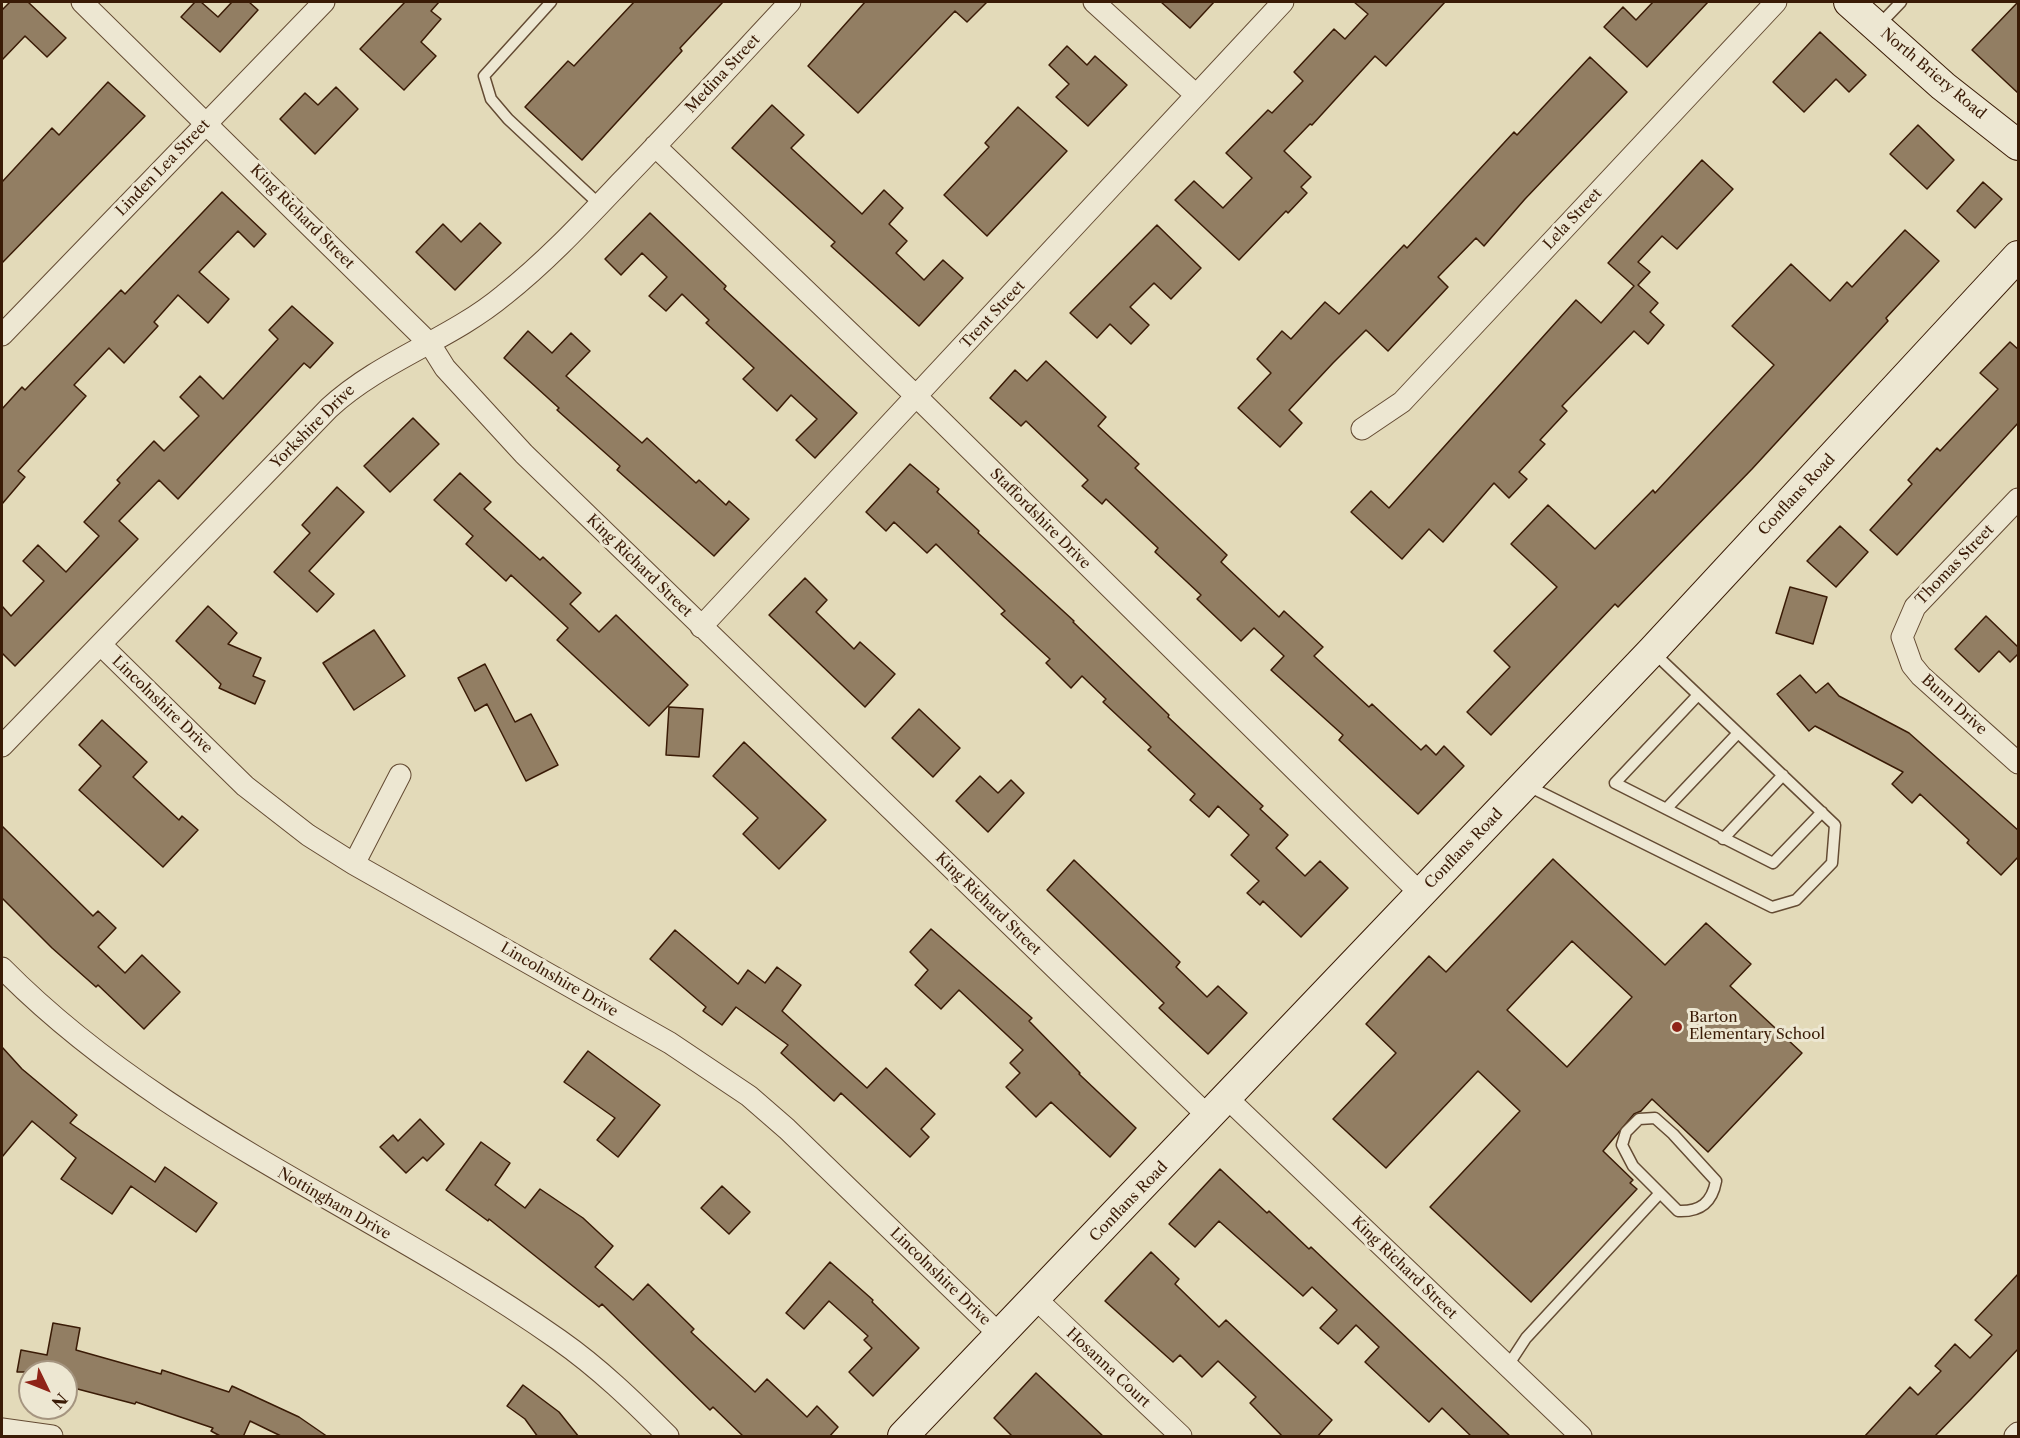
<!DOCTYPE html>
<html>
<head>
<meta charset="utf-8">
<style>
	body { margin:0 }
	#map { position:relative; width:2020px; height:1438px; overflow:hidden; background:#e3dab9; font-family:"Libre Caslon Text",serif }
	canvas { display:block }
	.frame { position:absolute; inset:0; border:3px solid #3a1b06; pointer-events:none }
	.north { position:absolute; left:18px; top:1360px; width:60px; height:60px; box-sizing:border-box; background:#ede7d2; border:2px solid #a59580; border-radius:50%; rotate:133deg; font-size:16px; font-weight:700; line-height:24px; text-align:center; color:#3a1b06 }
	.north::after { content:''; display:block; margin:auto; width:21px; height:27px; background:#8f2418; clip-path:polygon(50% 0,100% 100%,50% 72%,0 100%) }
</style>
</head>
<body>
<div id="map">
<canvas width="2020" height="1438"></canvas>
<div class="frame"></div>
<div class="north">N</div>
</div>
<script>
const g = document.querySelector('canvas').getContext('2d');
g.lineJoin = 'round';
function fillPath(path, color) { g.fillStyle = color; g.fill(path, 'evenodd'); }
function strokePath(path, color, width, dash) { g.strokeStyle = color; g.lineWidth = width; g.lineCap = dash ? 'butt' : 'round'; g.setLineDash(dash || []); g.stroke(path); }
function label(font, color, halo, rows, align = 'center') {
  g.font = font + ' "Libre Caslon Text",serif'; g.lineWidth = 6; g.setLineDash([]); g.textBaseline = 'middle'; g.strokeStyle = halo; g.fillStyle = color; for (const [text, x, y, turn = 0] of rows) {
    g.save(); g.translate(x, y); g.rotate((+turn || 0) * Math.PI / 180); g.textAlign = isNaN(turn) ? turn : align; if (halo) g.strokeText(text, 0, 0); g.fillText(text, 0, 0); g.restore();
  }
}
const building = new Path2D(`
	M10,2H28L66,38L47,57L25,36L2,60V10Z
	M195,2H201L218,17L232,2H249L258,10L220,52L181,17Z
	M405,2H439L431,11L441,19L421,42L436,56L404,90L360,49Z
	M634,2H723L680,48L682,51L582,160L525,107L568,61L574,66Z
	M865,2H987L967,22L955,11L858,113L808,66Z
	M1161,2H1214L1190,28Z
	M1354,2H1445L1386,66L1375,56L1312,125L1310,124L1284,151L1311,177L1301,187L1307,193L1288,213L1286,211L1239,260L1175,200L1194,181L1223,208L1252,178L1226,153L1268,110L1272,113L1303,81L1294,72L1334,29L1345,39L1368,14Z
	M1653,2H1708L1647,67L1604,27L1623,7L1636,20Z
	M2018,2H2019V94L1972,50Z
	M1820,32L1866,75L1849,92L1836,79L1804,112L1773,82Z
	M1067,46L1087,65L1095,56L1127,85L1088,126L1056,97L1069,84L1049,65Z
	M1590,57L1627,92L1525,199L1484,246L1476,238L1438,277L1448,287L1388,351L1366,330L1333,363L1289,410L1302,423L1280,447L1238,408L1271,373L1257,359L1282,331L1291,339L1325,302L1339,314L1404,245L1407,248L1514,132L1517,135Z
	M108,82L145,116L2,263V182L52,128L59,135Z
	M336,87L358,109L315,154L280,119L305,93L318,105Z
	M772,105L804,135L791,148L862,214L884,190L903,208L889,224L907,241L896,253L924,280L943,260L963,278L919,326L831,246L835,242L732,148Z
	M1018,107L1067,151L987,236L944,195L989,147L985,143Z
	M1918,125L1954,160L1927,189L1890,154Z
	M1702,160L1733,189L1677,249L1662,236L1638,262L1650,272L1638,285L1658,303L1650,312L1664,325L1648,344L1634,331L1562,406L1567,411L1540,440L1545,444L1519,472L1527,479L1509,498L1494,483L1443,542L1429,529L1402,559L1351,512L1371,491L1389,508L1576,300L1601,323L1634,286L1608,263Z
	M1983,182L2002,199L1975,228L1957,211Z
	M222,192L266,234L254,247L238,231L199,272L229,299L208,323L178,295L154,322L158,326L124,363L109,348L74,385L86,396L18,471L25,477L2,504V409L22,387L25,390L121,290L125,294Z
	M650,213L726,286L724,289L857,413L815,458L796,440L817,419L791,395L777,411L743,379L754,368L706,323L709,320L682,294L666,311L649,296L667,277L642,253L621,275L605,259Z
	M480,223L501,243L455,290L416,252L443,224L461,242Z
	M1157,225L1201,268L1171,299L1154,283L1130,307L1149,325L1131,344L1110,324L1097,338L1070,313Z
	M1905,230L1939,261L1886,318L1888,321L1752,469L1618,607L1615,604L1491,735L1467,712L1510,667L1494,651L1557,587L1511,544L1548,505L1595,549L1653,490L1655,493L1774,365L1732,326L1791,264L1830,301L1847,282L1852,287Z
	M292,306L333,343L310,368L304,363L178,499L159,480L119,521L138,539L15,666L2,653V606L11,616L44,581L23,561L38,545L66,572L99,536L84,522L120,483L117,480L154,441L164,451L199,416L180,397L200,376L223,399L278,339L269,330Z
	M528,331L552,353L571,333L590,351L566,376L642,443L647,438L696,483L699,480L726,505L729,501L749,519L714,556L617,470L620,466L557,410L559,408L504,358Z
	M2010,342L2019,350V422L1897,555L1870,530L1912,484L1908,480L1937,448L1940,451L1998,389L1980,373Z
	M1046,361L1106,417L1098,426L1139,464L1135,468L1227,555L1221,562L1279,617L1284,611L1323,647L1314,656L1369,707L1372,704L1421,750L1426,745L1436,755L1444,746L1464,766L1418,814L1339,740L1343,735L1271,670L1284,656L1254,628L1241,641L1197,599L1201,595L1155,552L1158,548L1106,499L1102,504L1082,486L1088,480L1026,421L1021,426L990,398L1015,370L1027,381Z
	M413,418L439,444L390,492L364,466Z
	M910,464L939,489L937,492L979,531L978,533L1074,621L1073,622L1169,715L1168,717L1263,806L1260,809L1288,835L1276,848L1305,876L1320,861L1348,888L1301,937L1263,901L1260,905L1247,893L1259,881L1231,855L1249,835L1218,806L1209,817L1190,800L1195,794L1148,750L1151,747L1103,702L1106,699L1082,676L1071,688L1046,663L1050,659L1001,614L1005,611L936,544L927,553L894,522L886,531L866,512Z
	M460,473L491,502L484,509L540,560L543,557L581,593L570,604L599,632L616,615L688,685L649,726L557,640L568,628L511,575L506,581L466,544L473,536L434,500Z
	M337,487L364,512L309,571L334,594L317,612L274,572L310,533L302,525Z
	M1840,526L1868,552L1836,587L1807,561Z
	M805,578L827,600L816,612L854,649L860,642L895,674L865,707L769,615Z
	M1790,587L1827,597L1813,644L1776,633Z
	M208,606L237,633L228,644L261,658L253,676L265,681L255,704L219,688L221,684L176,641Z
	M1986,616L2019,648V653L2010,662L1999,651L1979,672L1955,649Z
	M374,630L405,676L354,710L323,663Z
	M485,664L515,722L531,714L558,765L526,781L487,704L475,711L458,678Z
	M1800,675L1816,693L1828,683L1839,696L1909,733L2019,831V856L2001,875L1967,843L1969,840L1920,794L1912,803L1892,784L1903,772L1815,726L1809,731L1777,694Z
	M669,707L703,709L699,757L666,755Z
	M919,709L960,748L933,777L892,738Z
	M102,720L147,762L133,777L179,820L182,816L198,830L163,867L79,790L101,766L79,745Z
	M744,742L826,820L779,869L743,834L758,818L713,776Z
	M980,776L998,793L1011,780L1024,793L988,832L956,801Z
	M2,826L93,916L98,911L116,928L98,947L125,973L142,955L180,992L144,1029L98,985L96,987L52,948L2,898Z
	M1553,859L1665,965L1706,923L1751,964L1730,986L1802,1053L1708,1152L1652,1099L1641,1111L1634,1114L1603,1151L1633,1180L1630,1183L1637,1189L1531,1302L1430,1207L1520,1111L1478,1071L1386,1168L1333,1119L1396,1053L1366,1024L1429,956L1446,972ZM1572,941L1632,997L1567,1067L1507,1010Z
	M1074,860L1180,962L1176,967L1207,997L1218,986L1247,1013L1208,1054L1159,1008L1164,1003L1047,890Z
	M931,929L1032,1018L1029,1021L1080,1073L1079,1074L1136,1128L1110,1157L1051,1102L1036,1117L1006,1087L1020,1073L1010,1063L1023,1050L959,990L941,1009L915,985L928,970L910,952Z
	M675,930L738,984L748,970L765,983L777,967L801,985L782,1011L867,1088L886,1068L935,1114L921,1129L929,1137L910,1157L841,1093L834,1101L781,1053L788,1045L736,1007L722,1025L703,1011L706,1007L650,959Z
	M2,1047L22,1069L77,1115L70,1123L155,1182L165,1167L217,1203L196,1232L131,1186L112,1214L61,1179L76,1158L32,1121L2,1157Z
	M588,1051L660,1105L618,1157L597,1140L615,1118L564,1082Z
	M420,1119L444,1144L427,1161L423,1157L406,1173L380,1147L393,1135L398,1141Z
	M481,1142L510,1163L495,1185L525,1208L540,1189L583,1218L613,1246L595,1267L633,1300L648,1284L694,1329L691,1332L755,1392L767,1379L807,1417L817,1406L838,1427L829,1437H744L713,1407L710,1410L602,1304L599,1307L489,1219L488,1221L446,1190Z
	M1220,1169L1267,1213L1269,1211L1309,1249L1311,1247L1511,1437H1472L1442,1408L1429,1422L1365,1362L1379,1347L1356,1325L1338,1344L1320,1328L1337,1310L1312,1287L1303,1296L1219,1221L1195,1247L1169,1224Z
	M722,1186L750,1212L729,1234L701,1208Z
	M1151,1252L1179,1279L1175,1284L1219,1327L1226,1320L1332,1420L1317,1437H1283L1250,1403L1256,1397L1218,1361L1202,1377L1180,1355L1173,1362L1105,1301Z
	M830,1262L873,1300L872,1302L919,1348L873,1396L849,1372L872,1348L864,1340L868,1336L829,1301L804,1329L786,1313Z
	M2019,1273V1348L1971,1399L1934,1437H1864L1910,1387L1918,1395L1941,1371L1935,1366L1955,1344L1970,1358L1992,1335L1975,1320Z
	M53,1323L80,1328L76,1350L161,1374L162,1370L229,1392L232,1386L299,1417L328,1437H283L250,1421L243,1437H222L211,1431L213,1428L136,1402L135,1404L66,1386V1372H17L21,1350L47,1355Z
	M1036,1373L1069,1404L1104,1437H1013L994,1418Z
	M523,1385L559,1412L579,1437H538L525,1419L507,1406Z`);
const lane = new Path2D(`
	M551,2L484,76L491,99L508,119L600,205
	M1879,25L1901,2
	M1698,695L1615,783L1773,863L1822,812
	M1526,785L1772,907L1796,900L1832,863L1835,825L1653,652
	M1667,808L1738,733
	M1723,839L1783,775
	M1507,1367L1526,1338L1660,1193L1678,1211C1700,1212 1712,1203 1716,1181L1673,1134L1655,1118L1639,1119L1626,1132L1622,1145L1633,1166L1660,1193`);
const street = new Path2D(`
	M82,2L430,344L445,368L524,454L1210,1118
	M1094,2L1196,95
	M655,146L917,397L1421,894
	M2,335L324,2
	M1362,429L1402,402L1776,2
	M2018,499L1915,607L1902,637L1912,665L1921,676L2018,763
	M701,627L1283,2
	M101,645L245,786L308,835L354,864L670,1043L749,1096L787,1129L1001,1336
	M2,746L329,408C381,360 450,340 504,295C547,261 584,221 622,181C679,122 734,62 790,2
	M354,864L400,775
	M2,968C163,1131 375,1210 559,1340C599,1368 634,1402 668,1436
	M1228,1099L1581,1436
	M1036,1299L1181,1436
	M2,1429L52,1436
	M2015,1436L2018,1433`);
const secondary = new Path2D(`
	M1849,2L1943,86L2018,145
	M903,1436L1652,651L2018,256`);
const markers = [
	[1677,1027,6,"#8f2418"]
];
const streetNames = [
	["Medina Street",723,74,-47],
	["North Briery Road",1933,74,40],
	["Linden Lea Street",163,168,-46],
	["King Richard Street",302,217,45],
	["Lela Street",1573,219,-47],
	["Trent Street",993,315,-47],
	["Yorkshire Drive",313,427,-45],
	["Conflans Road",1797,495,-47],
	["Staffordshire Drive",1040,519,45],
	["Thomas Street",1955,565,-46],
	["King Richard Street",639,566,44],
	["Lincolnshire Drive",162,705,44],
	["Bunn Drive",1954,705,42],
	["Conflans Road",1464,849,-46],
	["King Richard Street",988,904,44],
	["Lincolnshire Drive",559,980,30],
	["Conflans Road",1129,1202,-46],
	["Nottingham Drive",334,1204,30],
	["King Richard Street",1404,1268,44],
	["Lincolnshire Drive",940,1277,44],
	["Hosanna Court",1108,1368,43]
];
const poiNames = [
	["Barton",1689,1018],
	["Elementary School",1689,1035]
];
fillPath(building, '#927e63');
strokePath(building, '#3a1b06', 1.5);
strokePath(lane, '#644b33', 13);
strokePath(street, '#644b33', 23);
strokePath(secondary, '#3a1b06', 32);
strokePath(lane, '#ede7d2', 10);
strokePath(street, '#ede7d2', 21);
strokePath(secondary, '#ede7d2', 30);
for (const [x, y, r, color] of markers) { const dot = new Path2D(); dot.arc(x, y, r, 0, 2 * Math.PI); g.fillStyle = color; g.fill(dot); strokePath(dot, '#ede7d2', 2); }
label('15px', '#3a1b06', '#ede7d2', streetNames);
label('15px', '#3a1b06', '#ede7d2', poiNames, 'left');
</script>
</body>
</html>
